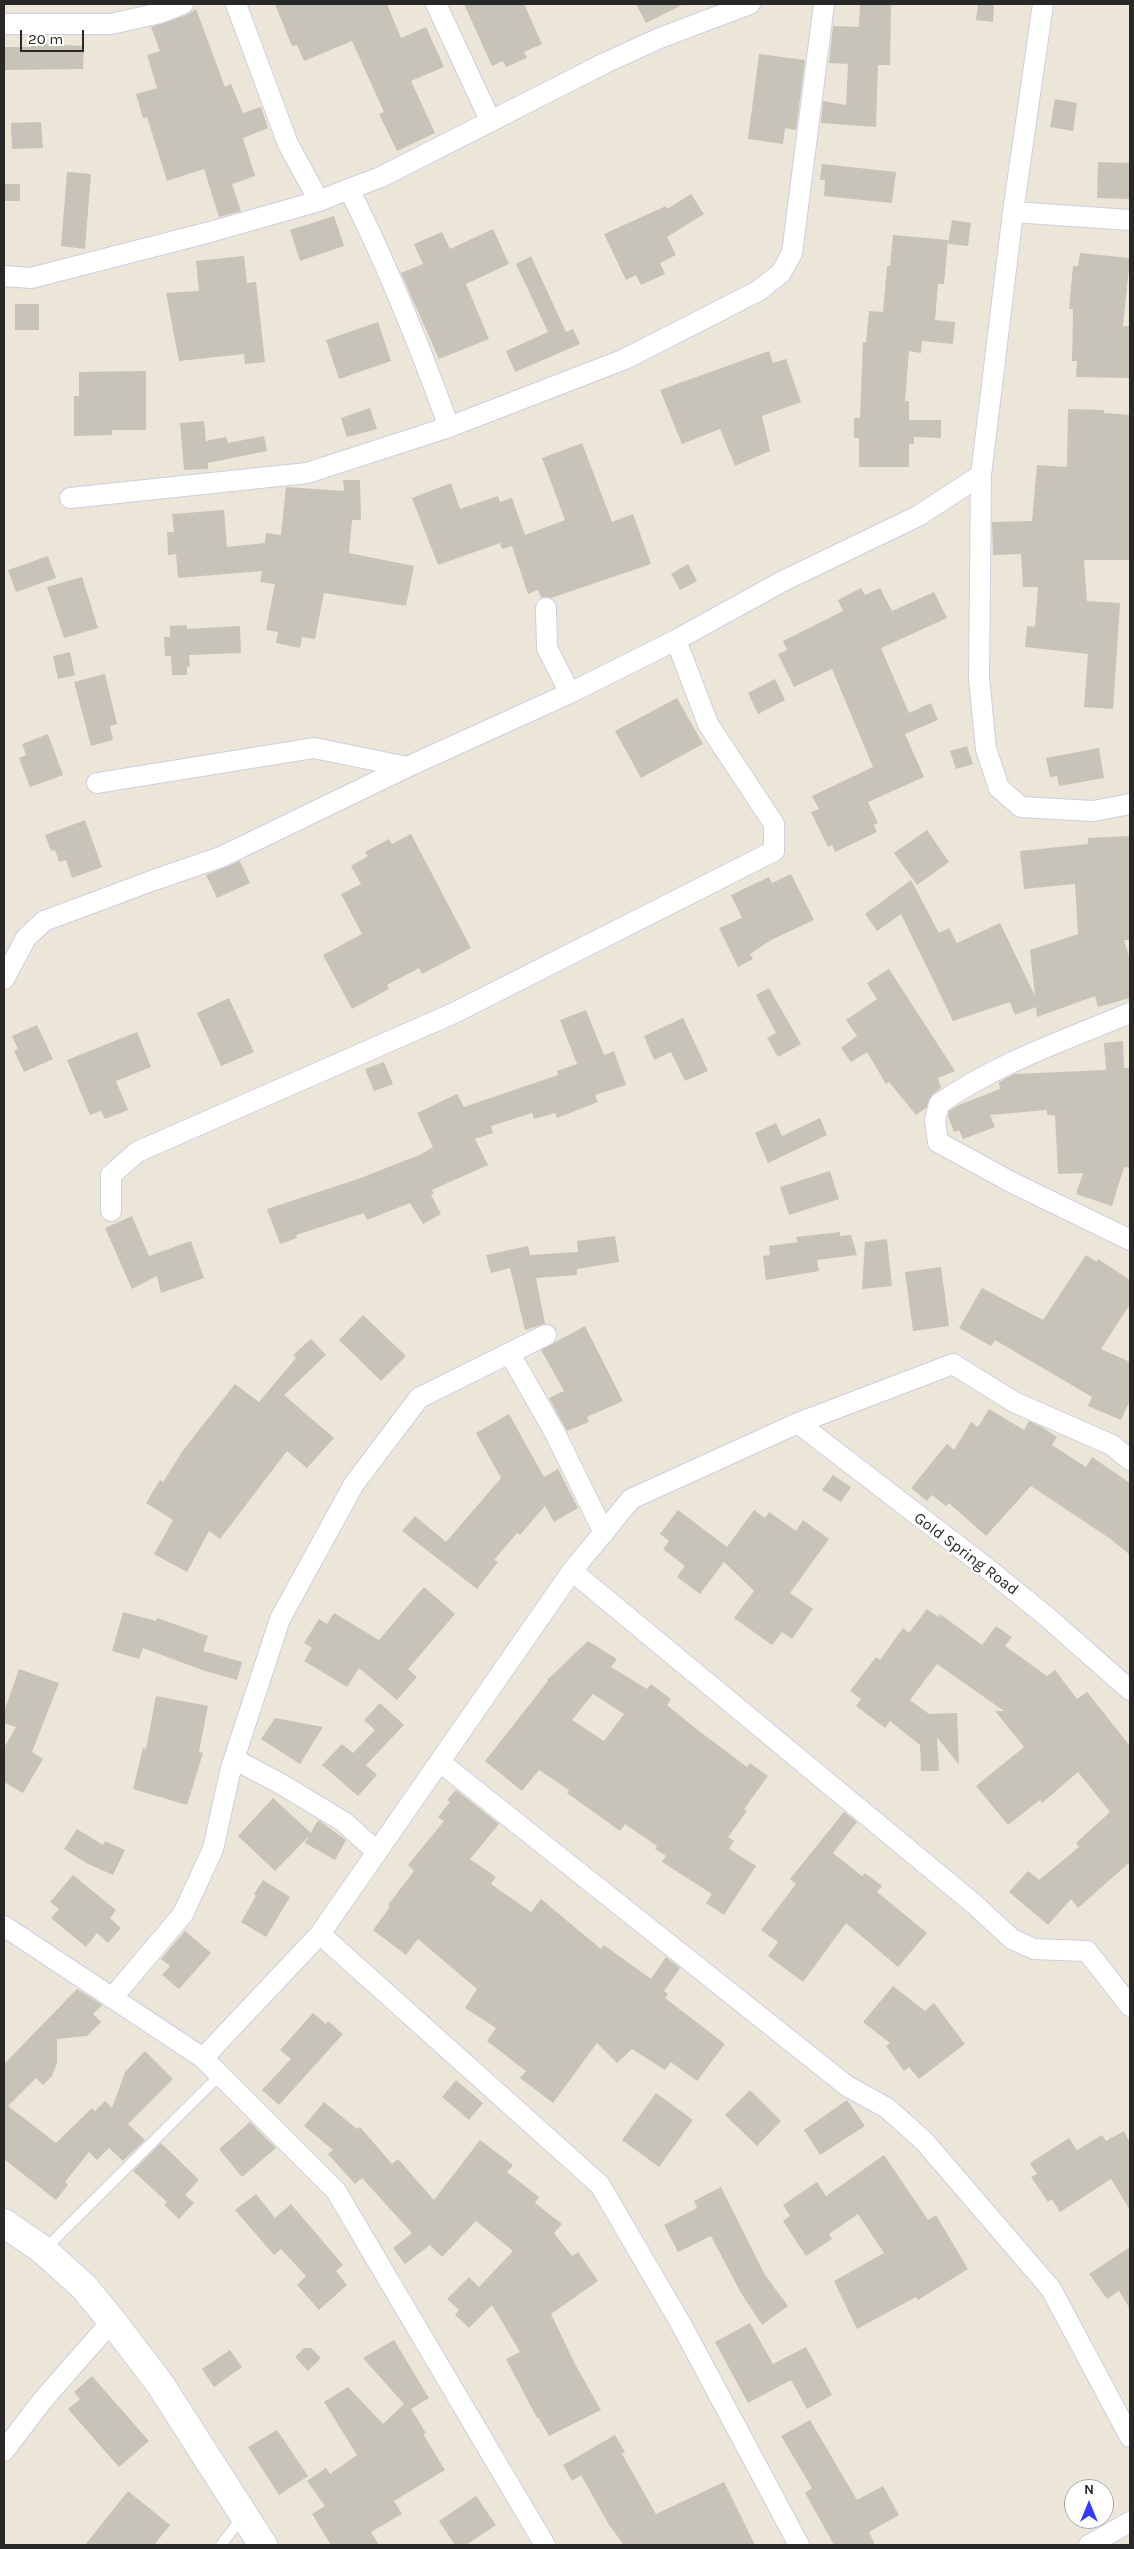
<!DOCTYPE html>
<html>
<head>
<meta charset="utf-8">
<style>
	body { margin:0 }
	#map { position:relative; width:1134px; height:2549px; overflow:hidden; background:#ece6d8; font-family:Karla,sans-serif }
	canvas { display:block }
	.frame { position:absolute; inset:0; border:5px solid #282828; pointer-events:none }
	.north { position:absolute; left:1064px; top:2479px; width:50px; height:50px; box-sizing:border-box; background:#fff; border:1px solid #a9a9a9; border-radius:50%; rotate:0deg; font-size:14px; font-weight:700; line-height:20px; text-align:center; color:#282828 }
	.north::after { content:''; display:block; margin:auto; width:18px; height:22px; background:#323aff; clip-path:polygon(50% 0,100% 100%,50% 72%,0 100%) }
	.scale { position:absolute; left:20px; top:30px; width:64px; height:22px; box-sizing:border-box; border:2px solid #282828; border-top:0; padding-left:6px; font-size:15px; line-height:18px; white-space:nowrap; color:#282828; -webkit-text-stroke:4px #fff; paint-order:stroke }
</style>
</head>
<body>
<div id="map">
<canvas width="1134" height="2549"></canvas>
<div class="frame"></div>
<div class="north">N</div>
<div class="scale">20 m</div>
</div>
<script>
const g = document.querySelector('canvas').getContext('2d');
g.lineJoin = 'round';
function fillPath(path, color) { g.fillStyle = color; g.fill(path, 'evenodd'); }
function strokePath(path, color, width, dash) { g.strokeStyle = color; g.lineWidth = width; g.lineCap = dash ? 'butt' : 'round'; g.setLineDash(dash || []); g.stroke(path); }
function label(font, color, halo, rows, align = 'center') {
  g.font = font + ' Karla,sans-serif'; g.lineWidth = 4; g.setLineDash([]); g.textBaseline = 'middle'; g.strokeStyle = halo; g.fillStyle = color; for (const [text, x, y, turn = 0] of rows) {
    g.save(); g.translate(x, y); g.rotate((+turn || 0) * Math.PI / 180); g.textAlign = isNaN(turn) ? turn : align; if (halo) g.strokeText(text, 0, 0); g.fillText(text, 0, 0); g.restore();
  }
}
const building = new Path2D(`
	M275,4H387L401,38L426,27L444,67L411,81L435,133L397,151L379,114L384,112L352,41L304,61L297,45L292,46Z
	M464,4H524L542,44L524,52L527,58L506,67L503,61L492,66Z
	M636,4H684L646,23Z
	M860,4H891L890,65H878L876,127L821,123L823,101L846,105L848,64L829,63L833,26L859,27Z
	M978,4H994L993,22L976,20Z
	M196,9L225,87L231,84L243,113L261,107L268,128L243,138L255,176L232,184L241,211L219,217L204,169L167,181L147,117L143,118L136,94L157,88L147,55L160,51L151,27L187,15Z
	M31,43L84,46L83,69L4,70V47H31Z
	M759,54L805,60L796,130L785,128L783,144L748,139Z
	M1055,99L1077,103L1073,131L1050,127Z
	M41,122L43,148L12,149L11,123Z
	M1098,162L1130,163V199L1097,198Z
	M822,164L896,172L892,203L824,196L825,180H820Z
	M67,172L91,174L85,249L61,246Z
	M4,184H20V201H4Z
	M691,194L704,214L667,237L676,255L660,263L665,274L641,285L636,275L626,280L604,234L666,206L667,209Z
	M334,216L344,246L300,261L290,230Z
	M952,220L971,223L968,246L948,244Z
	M493,229L509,264L466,284L489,339L439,359L401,273L423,264L414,244L442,232L450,249Z
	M893,235L948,240L944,284H938L935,320L955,322L953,344L922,341L921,353L909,351L905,401H909V420H941V438L914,437V444H909V467H859V438H854V418H860L863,342L866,343L869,311L883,312L887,266H890Z
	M1080,253L1130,258L1123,326H1130V378L1076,377L1077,361H1072L1073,309H1069L1073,266H1078Z
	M244,256L247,283L256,282L265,362L245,364L244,354L179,361L166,293L199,291L196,261Z
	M531,256L566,332L573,329L580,344L515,372L506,351L548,332L516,264Z
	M15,304H39V330H15Z
	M378,322L391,361L339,379L326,340Z
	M769,351L773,363L786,359L801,402L762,416L770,451L735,466L720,429L682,444L660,390Z
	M146,371V430H112V435L74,436V396H79V372Z
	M370,408L377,429L347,437L341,418Z
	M1068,409L1104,410V413L1130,415V560H1084L1087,601L1120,603L1113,709L1084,707L1088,654L1025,647L1027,626L1035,627L1038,587H1023L1021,554L993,555L992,522L1032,521L1037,465L1067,467Z
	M204,421L206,441L226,437L228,443L264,436L267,451L208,463V469L184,470L180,423Z
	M582,443L612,522L633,514L651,564L551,598L541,597L538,590L528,594L512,546L502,549L500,543L438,565L412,498L451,483L460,509L498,496L500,502L512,498L525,535L565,520L542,458Z
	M343,480H360L361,520H352L349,553L414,566L406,606L324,593L315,639L302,637L300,648L276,643L278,632L266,630L275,584L260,582L262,571L178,578L176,554L168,555L167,532H174L172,514L224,510L227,547L265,543L266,533L281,535L286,487L344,491Z
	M48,556L56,578L16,592L8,570Z
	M688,564L697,581L680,590L671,574Z
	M82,577L98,628L64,638L47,587Z
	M861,588L865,595L880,588L892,611L934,592L947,618L881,648L909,713L931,703L938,720L905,734L924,777L868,802L878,823L874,825L877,832L835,852L832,845L828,847L811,812L819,809L812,796L873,767L832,669L794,687L778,654L787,650L783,641L843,611L838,600Z
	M187,625V629L240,626L241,653L189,655L190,666L187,667V675H172L171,656H165L164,637H170V626Z
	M70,652L75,675L58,679L53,656Z
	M105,674L117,724L110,726L113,740L91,746L74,682Z
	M775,679L785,700L758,714L748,693Z
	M677,698L703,744L641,778L615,731Z
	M48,734L63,775L30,787L19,758L26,755L22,744Z
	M967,746L973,764L956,769L950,751Z
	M1099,748L1104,778L1059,786L1057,776L1050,777L1046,758Z
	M85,820L102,867L72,878L66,860L59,862L55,850L51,851L45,835Z
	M927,830L949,862L917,885L894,853Z
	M411,834L471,948L422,974L419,968L387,985L389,989L352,1009L323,955L362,934L341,894L361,884L351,866L368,856L365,852L389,839L392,844Z
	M1130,836V940H1124L1130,960V998L1098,1007L1095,996L1037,1017L1036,1007L1015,1015L1010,1002L953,1021L901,914L877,931L865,914L911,880L939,933L949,928L957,943L1000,923L1035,996L1030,950L1078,934L1075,884L1024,889L1020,851L1088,844V838Z
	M240,861L250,883L217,898L206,875Z
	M791,874L814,920L771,940L750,954L753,959L738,967L719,928L742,918L731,895L769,877L772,883Z
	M889,969L955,1071L938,1078L941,1088L932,1095L926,1108L916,1115L889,1082L886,1084L867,1052L851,1062L841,1048L857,1036L846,1020L877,999L867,983Z
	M769,988L801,1044L778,1057L767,1038L776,1033L756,995Z
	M229,998L254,1052L221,1066L197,1013Z
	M586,1010L604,1055L614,1051L626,1085L595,1095L598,1102L557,1118L555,1113L534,1119L532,1113L491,1126L493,1133L475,1139L488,1165L432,1190L434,1194L431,1195L441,1214L423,1224L410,1203L367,1220L364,1213L296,1235L297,1238L280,1244L267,1209L358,1179L422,1154L433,1147L417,1113L457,1094L464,1107L558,1075L557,1071L577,1064L560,1020Z
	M683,1018L708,1071L685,1081L671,1052L654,1060L644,1036Z
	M37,1025L53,1059L24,1072L14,1051L18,1049L12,1036Z
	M137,1032L151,1067L116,1081L128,1110L105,1119L101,1111L90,1115L67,1060Z
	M1123,1041L1124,1068H1130V1168L1124,1167L1112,1206L1076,1194L1083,1173L1058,1174L1055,1115H1047V1110L990,1115L995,1127L963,1139L959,1130L954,1132L948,1116L949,1111L959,1105L1000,1089L999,1082L1014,1074L1106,1070L1104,1043Z
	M384,1062L393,1084L374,1091L365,1069Z
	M820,1118L827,1135L768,1163L755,1133L776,1123L782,1136Z
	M830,1171L839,1199L789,1215L780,1187Z
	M132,1216L149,1256L191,1241L204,1278L161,1293L157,1276L132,1289L105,1228Z
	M840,1232V1236L851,1235L857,1255L817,1260L819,1271L766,1280L763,1256L770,1255L769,1246L798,1242L796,1237Z
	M615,1236L619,1262L577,1269V1275L536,1278L545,1324L525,1330L510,1268L491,1273L486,1255L528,1246L530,1255L578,1252L577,1241Z
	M887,1239L892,1286L862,1289L865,1242Z
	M1086,1255L1097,1262L1098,1259L1130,1280V1304L1101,1349L1130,1362V1400L1121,1420L1088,1406L1092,1397L995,1340L991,1346L959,1328L982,1288L1043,1320Z
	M941,1267L949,1326L913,1331L905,1272Z
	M363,1315L406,1356L381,1381L339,1340Z
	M585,1326L623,1401L587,1417L589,1422L567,1431L549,1398L564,1391L541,1350Z
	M311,1339L326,1355L284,1395L334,1438L307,1468L287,1451L220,1539L209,1531L187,1572L154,1554L173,1520L146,1503L160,1480L163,1482L184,1449L235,1384L259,1402L296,1358L293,1355Z
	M989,1409L1024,1430L1029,1421L1042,1427L1057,1437L1052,1445L1086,1467L1092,1457L1130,1483V1555L1112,1540L1031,1486L986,1536L949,1503L946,1506L932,1495L927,1501L911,1488L947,1444L954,1450L971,1422L978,1427Z
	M509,1414L544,1477L558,1469L578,1508L554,1522L545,1506L520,1535L517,1533L494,1560L498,1562L477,1589L402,1531L415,1516L446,1542L501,1478L476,1433Z
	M833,1475L851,1487L841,1502L822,1490Z
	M678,1510L727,1547L754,1510L765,1518L769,1512L796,1531L803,1520L829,1539L790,1593L813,1609L792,1639L782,1632L772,1645L734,1618L754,1591L724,1562L700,1594L677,1577L685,1566L663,1549L669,1541L660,1534Z
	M424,1587L455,1614L408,1669L417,1677L397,1700L359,1668L347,1687L304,1661L312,1648L304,1643L319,1619L327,1624L334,1613L379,1640Z
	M927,1609L938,1617L940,1614L982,1645L996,1626L1012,1637L1005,1646L1047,1676L1055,1670L1077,1699L1087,1692L1130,1746V1862L1078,1908L1071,1899L1048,1925L1009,1892L1028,1871L1039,1880L1079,1847L1076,1843L1110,1812L1078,1772L1042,1803L1040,1800L1008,1825L976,1786L1024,1747L995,1711H1004L937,1664L910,1700L929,1714L957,1713L959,1765L937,1737L939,1771H921L920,1745L890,1721L885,1728L856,1706L861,1699L850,1691L876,1657L880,1660L903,1628L909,1633Z
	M123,1612L156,1621L157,1618L208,1636L203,1651L242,1662L237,1680L205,1671L143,1648L139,1659L112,1651Z
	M588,1641L617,1659L611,1667L647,1689L651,1684L671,1699L667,1705L695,1728L747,1767L750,1763L768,1776L744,1809L747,1811L728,1837L734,1841L729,1849L756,1866L724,1915L706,1903L712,1894L662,1862L666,1856L655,1849L657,1846L625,1824L620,1831L567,1793L569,1790L539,1770L522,1791L485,1761L548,1681L547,1680ZM593,1694L624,1714L604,1741L572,1720Z
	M19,1669L59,1683L32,1752L43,1759L23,1793L4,1782V1748L16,1727L4,1723V1712Z
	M156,1696L208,1706L199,1752L203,1753L187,1805L133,1789L143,1748L146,1749Z
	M380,1703L404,1725L366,1765L377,1775L358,1796L322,1765L342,1744L353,1753L375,1730L364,1720Z
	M275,1718L323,1727L300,1764L261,1739Z
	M456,1790L499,1824L470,1859L496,1877L491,1884L531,1912L541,1899L601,1949L604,1945L651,1979L666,1957L680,1968L664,1991L668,1994L665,1998L725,2044L697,2081L671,2062L665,2070L632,2049L617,2063L597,2043L553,2103L520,2078L526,2071L487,2041L496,2028L465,2008L477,1989L418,1939L406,1955L373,1930L390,1907L388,1905L414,1871L408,1865L444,1821L438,1817L450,1802L447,1800Z
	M273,1798L311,1833L318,1820L346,1840L335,1860L305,1843L309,1836L275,1871L238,1836Z
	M844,1812L857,1822L833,1853L862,1876L865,1873L882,1886L877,1892L927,1933L898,1967L846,1923L803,1982L768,1956L778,1942L761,1930L796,1884L790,1879Z
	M77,1829L103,1845L105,1841L125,1850L113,1875L86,1863L64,1849Z
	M73,1875L116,1910L110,1918L121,1928L108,1943L97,1933L86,1947L51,1918L59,1909L50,1902Z
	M263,1880L290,1897L266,1937L241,1922L256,1896L254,1894Z
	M185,1931L211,1953L179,1989L162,1975L170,1966L161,1959Z
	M893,1986L925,2011L934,2003L965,2044L919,2079L909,2067L904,2071L886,2046L890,2043L863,2022Z
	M77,1989L102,2005L93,2014L101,2022L87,2036L57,2039V2063L52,2076L43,2085L36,2078L8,2106L56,2143L92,2108L95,2111L105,2101L112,2108L125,2072L145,2051L173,2079L128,2124L145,2140L123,2161L109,2148L97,2160L89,2152L65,2182L68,2185L56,2200L4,2159V2064Z
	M313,2013L326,2024L328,2021L343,2034L279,2105L262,2090L291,2059L280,2050Z
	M456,2080L483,2103L469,2120L442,2097Z
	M750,2090L781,2121L757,2146L725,2115Z
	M656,2093L693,2120L659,2167L622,2140Z
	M847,2100L865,2126L820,2155L804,2130Z
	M324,2102L357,2129L360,2127L392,2164L398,2159L434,2200L480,2140L513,2165L507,2172L539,2197L535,2203L562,2224L554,2233L572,2256L578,2252L598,2281L551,2314L575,2364L601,2410L549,2436L538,2417L537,2418L506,2359L520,2352L492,2305L469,2328L455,2315L459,2310L447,2299L469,2277L479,2287L513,2251L476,2221L442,2257L430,2245L405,2264L393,2248L412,2233L362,2178L355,2184L328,2154L333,2150L304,2126Z
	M250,2122L276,2148L242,2177L219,2149Z
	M1124,2131L1130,2143V2210L1111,2179L1060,2212L1052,2199L1048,2202L1031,2177L1037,2174L1030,2163L1069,2138L1077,2150L1102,2135L1106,2141Z
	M161,2143L199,2180L185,2195L194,2203L179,2219L164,2205L167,2202L133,2171Z
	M884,2155L928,2220L936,2215L968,2269L918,2300L916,2297L857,2329L834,2281L884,2253L858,2214L829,2234L832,2239L806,2256L783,2221L790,2216L783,2205L817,2182L826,2196Z
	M721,2187L765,2275L788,2306L762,2325L741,2293L711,2236L678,2252L664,2225L697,2208L694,2201Z
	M256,2194L275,2218L291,2204L343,2265L336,2271L347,2285L319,2310L297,2285L306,2276L281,2249L274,2255L235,2210Z
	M1130,2247V2309L1119,2291L1107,2299L1089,2274Z
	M750,2323L773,2364L806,2347L832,2395L807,2409L791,2380L748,2403L715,2342Z
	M394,2340L429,2398L411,2409L426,2433L423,2434L445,2470L394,2501L402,2514L371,2532L379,2545H331L312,2514L325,2506L307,2481L326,2468L330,2474L357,2455L324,2402L348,2387L383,2424L404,2404L363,2358Z
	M304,2348H311L321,2358L308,2371L295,2357Z
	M230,2350L242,2367L214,2387L202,2369Z
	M92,2376L149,2441L119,2467L68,2409L80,2399L74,2392Z
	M810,2420L857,2500L883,2486L899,2515L869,2532L875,2545H834L805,2493L812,2488L781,2436Z
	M277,2430L308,2476L279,2495L248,2447Z
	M615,2435L625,2452L622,2454L656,2514L724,2482L755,2545H624L609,2525L581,2475L572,2481L563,2465Z
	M128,2491L170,2525L154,2545H85Z
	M476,2496L496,2525L466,2545H455L439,2521Z`);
const lane = new Path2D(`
	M44,2250L220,2075
	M221,2545L243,2516`);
const street = new Path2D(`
	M236,4L288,144L319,201
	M436,4L490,120
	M1043,4L1013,212L981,475L979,678L986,749L999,788L1021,807L1093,811L1130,804
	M4,24H111L160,13L183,4
	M349,189C388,266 420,347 449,427
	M1013,212L1130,220
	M4,276L31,278L210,232L319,201L349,189L381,177L605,63L660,38L750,4
	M70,498L307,473L449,427L625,359L758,291L781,273L792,253L824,4
	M546,608L547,648L570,693
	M97,783L314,748L407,767
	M4,979L26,938L44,921L154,880L221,857L407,767L570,693L676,640L783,581L918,516L981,475
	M1130,1013C1065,1040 997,1063 939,1104L935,1120L938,1142L1011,1182L1130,1240
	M111,1211V1175L137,1152L454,1013L774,851V824L708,724L676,640
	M510,1354L555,1433L604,1533
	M798,1423L988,1569L1046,1616L1130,1690
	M572,1571L974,1904L1012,1939L1034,1949L1087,1951L1130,2006
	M234,1759L281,1784L344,1822L377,1852
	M440,1762L847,2086L887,2108L924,2141L1051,2289L1130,2437
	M4,1926L203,2058L336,2191L545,2545
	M320,1934L600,2185L681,2324L799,2545
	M112,1998L183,1914L213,1849L231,1768L280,1619L354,1484L419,1398L546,1335
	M203,2058L320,1934L572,1571L631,1499L798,1423L953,1364L1014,1402L1112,1445L1130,1460
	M4,2451L42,2401L112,2321
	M1089,2545L1130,2522`);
const secondary = new Path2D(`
	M4,2223L43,2250L84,2287L112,2321L160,2384L263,2545`);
const streetNames = [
	["Gold Spring Road",966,1554,37]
];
fillPath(building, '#c7c3b8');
strokePath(lane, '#cdcee3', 12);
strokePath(street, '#cdcee3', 22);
strokePath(secondary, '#cdcee3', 30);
strokePath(lane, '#fff', 10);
strokePath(street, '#fff', 20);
strokePath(secondary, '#fff', 28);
label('16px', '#282828', '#fff', streetNames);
</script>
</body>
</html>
